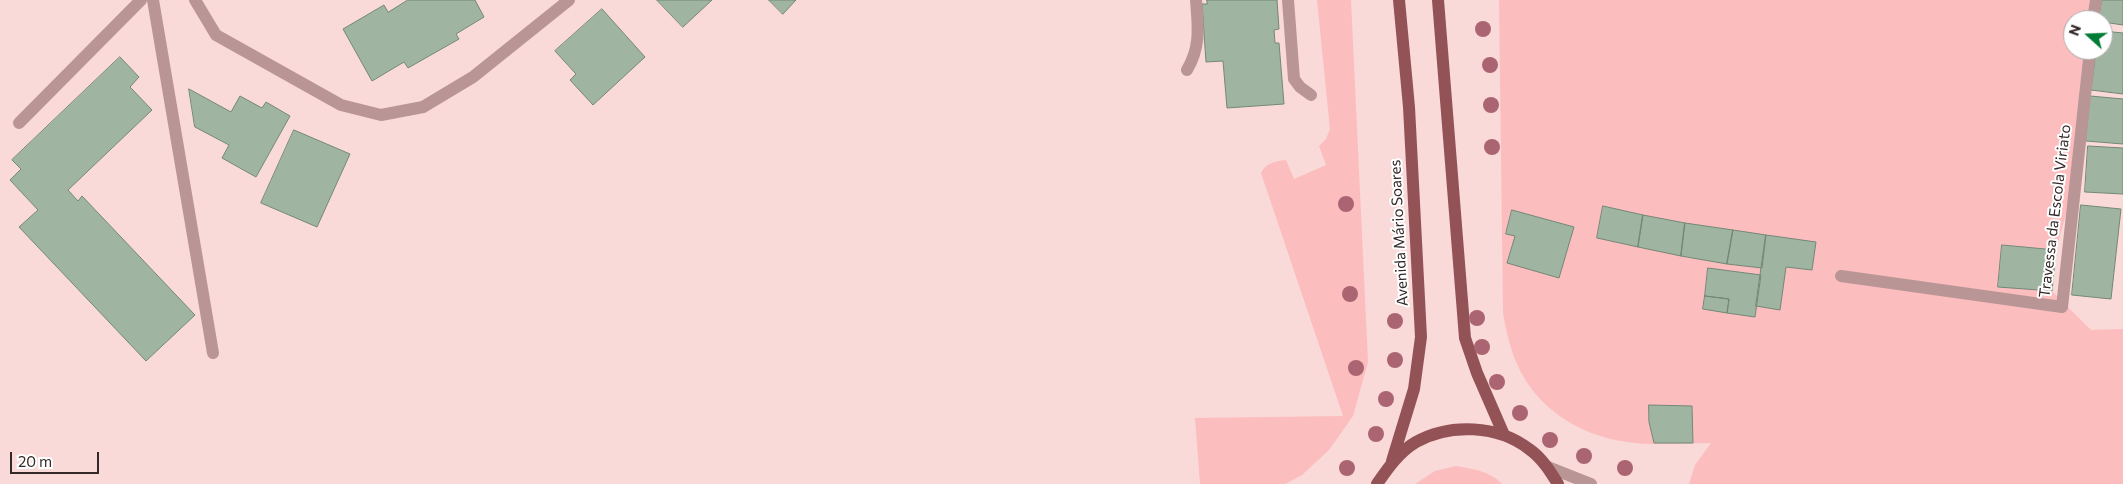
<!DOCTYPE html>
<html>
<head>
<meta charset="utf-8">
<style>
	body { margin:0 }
	#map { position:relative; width:2123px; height:484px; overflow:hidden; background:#fad9d9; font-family:Commissioner,sans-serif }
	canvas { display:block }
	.north { position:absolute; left:2063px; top:10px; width:50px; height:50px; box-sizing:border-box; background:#fff; border:1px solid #aea9a9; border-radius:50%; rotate:290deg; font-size:14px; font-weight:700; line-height:20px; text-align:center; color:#342828 }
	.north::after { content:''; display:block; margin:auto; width:18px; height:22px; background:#007c34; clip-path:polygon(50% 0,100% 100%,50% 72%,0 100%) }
	.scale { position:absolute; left:10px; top:452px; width:89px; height:22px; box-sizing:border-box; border:2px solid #342828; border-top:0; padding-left:6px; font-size:15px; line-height:18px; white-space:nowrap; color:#342828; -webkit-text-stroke:4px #fff; paint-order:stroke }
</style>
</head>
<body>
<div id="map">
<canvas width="2123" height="484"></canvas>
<div class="north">N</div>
<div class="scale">20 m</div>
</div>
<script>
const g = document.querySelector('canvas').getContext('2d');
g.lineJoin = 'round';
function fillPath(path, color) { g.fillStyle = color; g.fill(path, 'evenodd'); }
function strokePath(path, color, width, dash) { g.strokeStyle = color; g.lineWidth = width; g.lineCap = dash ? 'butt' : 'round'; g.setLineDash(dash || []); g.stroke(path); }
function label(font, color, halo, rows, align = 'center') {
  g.font = font + ' Commissioner,sans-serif'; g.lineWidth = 4; g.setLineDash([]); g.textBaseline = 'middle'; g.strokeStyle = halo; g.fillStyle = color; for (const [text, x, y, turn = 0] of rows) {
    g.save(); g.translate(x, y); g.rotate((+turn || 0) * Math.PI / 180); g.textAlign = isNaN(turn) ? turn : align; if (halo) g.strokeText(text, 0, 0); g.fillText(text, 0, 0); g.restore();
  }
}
const green = new Path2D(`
	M1317,0H1351L1368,362L1353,416L1329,450L1302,475L1285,484H1200L1195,418L1343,416L1261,173C1265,163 1276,161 1286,160L1294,179L1326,165L1319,146L1326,139L1330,129Z
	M1499,0H2090L2088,20H2073V50H2084L2067,211L2056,250L2002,245L1998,286L2052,291L2091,330L2123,329V484H1689L1695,465L1711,443C1683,443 1654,446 1627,442C1580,436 1536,408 1517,364C1510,348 1506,330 1503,313Z
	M1456,466C1473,469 1490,471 1502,484H1415L1435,471Z`);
const building = new Path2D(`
	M408,0H475L484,17L456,34L459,39L408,68L404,62L372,81L343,29L384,5L388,12Z
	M657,0H712L683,27Z
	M769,0H796L783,14Z
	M1207,0H1277L1279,29L1274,30L1275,43H1279L1284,104L1227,108L1223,61L1206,62L1202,4H1207Z
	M2102,0H2123V25L2103,22V20H2099Z
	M602,9L645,57L593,105L570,80L576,74L555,51Z
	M2103,31L2123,33V94L2091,90L2096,50H2103Z
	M120,57L139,77L130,87L152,110L68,190L78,201L82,196L195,315L146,361L19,227L38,210L10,180L21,169L12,160Z
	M189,89L231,112L240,96L262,108L266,102L290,116L256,177L222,158L229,145L195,127Z
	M2090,96L2123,99V144L2086,141Z
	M294,130L350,154L317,227L261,203Z
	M2088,146L2123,148V194L2085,192Z
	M2081,205L2121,209L2111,299L2072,295Z
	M1603,206L1643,215L1638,247L1597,238Z
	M1512,210L1574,227L1559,278L1507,263L1515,236L1506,234Z
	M1643,215L1685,223L1681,256L1638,247Z
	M1685,223L1733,230L1727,264L1681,256Z
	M1733,230L1766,235L1762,268L1727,264Z
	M1766,235L1816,242L1812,270L1786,267L1780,310L1756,306Z
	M2002,245L2056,250L2052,291L1998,287Z
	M1708,268L1761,275L1755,317L1727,313L1729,299L1705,296Z
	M1705,296L1729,299L1727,313L1703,309Z
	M1649,405L1692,406L1693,443H1654L1649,422Z`);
const lane = new Path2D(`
	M1288,0L1294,79L1300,87L1311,95
	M1187,70C1201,46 1198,27 1196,0`);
const street = new Path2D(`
	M153,0L213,353
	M195,0L216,35L341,105L381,115L423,107L473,77L569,0
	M2093,20L2096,0
	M19,123L141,0
	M1841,276L2062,307L2090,50
	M1548,467L1591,484`);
const primary = new Path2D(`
	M1438,0L1465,338L1477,373L1504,435
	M1392,461L1414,389L1421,337L1409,107L1399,0
	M1377,484C1388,468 1399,452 1416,442C1450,423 1498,425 1529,449C1542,458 1550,471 1558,484`);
const trees = [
	[1483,29],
	[1490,65],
	[1491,105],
	[1492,147],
	[1346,204],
	[1350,294],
	[1477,318],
	[1395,321],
	[1482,347],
	[1395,360],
	[1356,368],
	[1497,382],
	[1386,399],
	[1520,413],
	[1376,434],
	[1550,440],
	[1584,456],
	[1347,468],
	[1625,468]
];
const streetNames = [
	["Travessa da Escola Viriato",2055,211,-83],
	["Avenida Mário Soares",1399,233,-93]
];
fillPath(green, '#fcbdbe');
fillPath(building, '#9fb5a2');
strokePath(building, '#738876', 1);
strokePath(lane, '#ba9595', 12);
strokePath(street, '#ba9595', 12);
strokePath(primary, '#935356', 12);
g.fillStyle = '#ab6471';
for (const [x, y] of trees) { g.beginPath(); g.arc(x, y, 8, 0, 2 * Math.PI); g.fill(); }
label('15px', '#342828', '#fff', streetNames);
</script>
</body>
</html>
